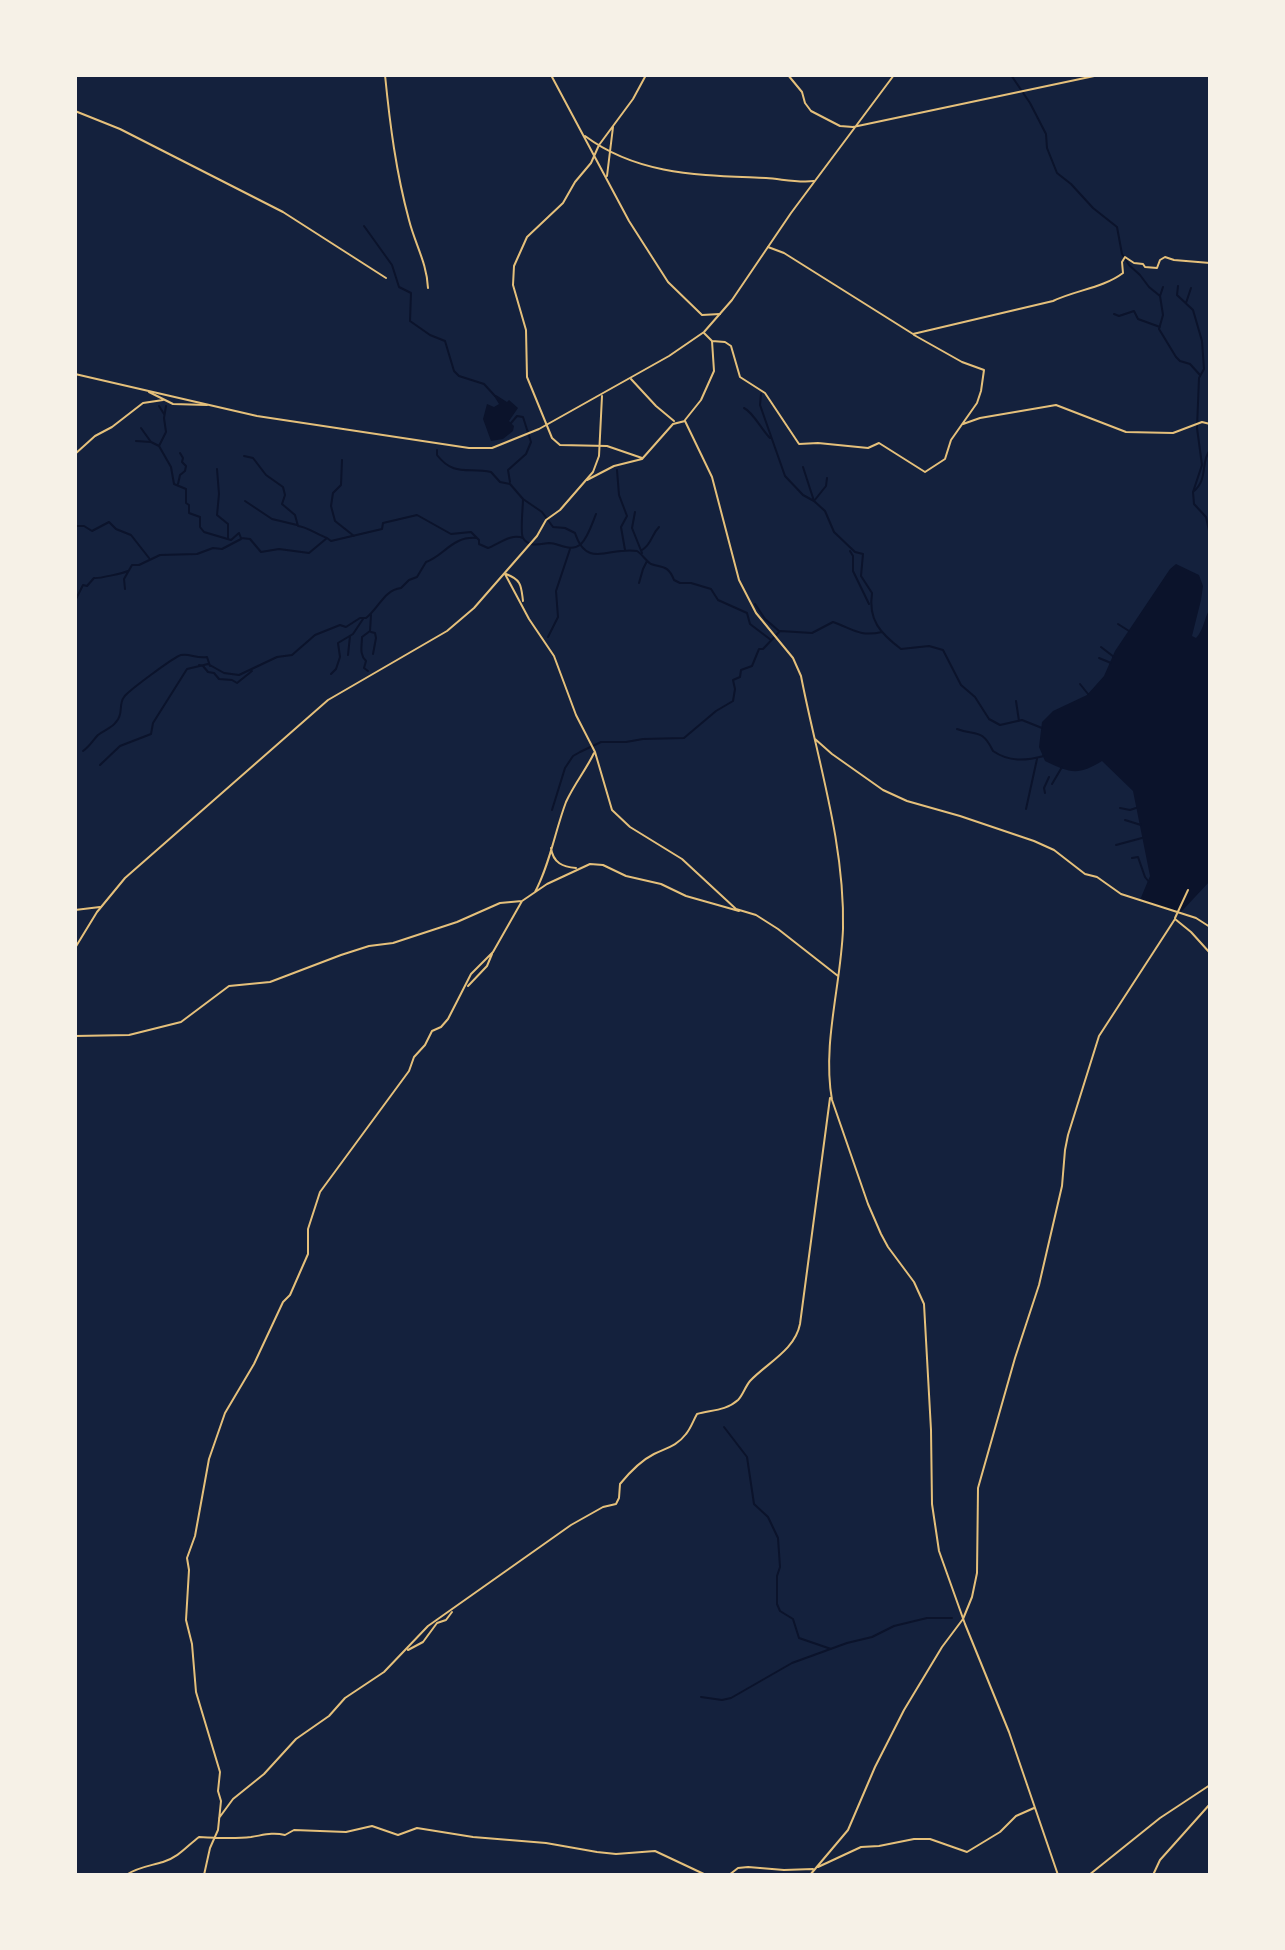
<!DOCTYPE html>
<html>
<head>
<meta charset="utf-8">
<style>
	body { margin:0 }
	#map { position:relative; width:1285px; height:1950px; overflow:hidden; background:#14213d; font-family:"Sofia Sans Condensed",sans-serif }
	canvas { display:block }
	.frame { position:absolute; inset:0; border:77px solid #f6f1e7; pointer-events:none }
</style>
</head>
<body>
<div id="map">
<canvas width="1285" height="1950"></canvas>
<div class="frame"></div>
</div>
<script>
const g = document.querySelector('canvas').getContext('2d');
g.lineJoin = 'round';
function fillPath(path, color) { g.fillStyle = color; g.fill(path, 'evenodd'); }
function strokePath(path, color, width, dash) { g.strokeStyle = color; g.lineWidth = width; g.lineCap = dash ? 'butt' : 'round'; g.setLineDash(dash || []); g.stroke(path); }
const water = new Path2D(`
	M496,395L507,402L509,400L518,408L509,421L514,426L513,431L503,439L491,441L483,419L487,404L494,407L499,404L494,396Z
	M1176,564L1199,575L1203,586L1201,600L1192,636L1196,638C1203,631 1204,620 1209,610L1210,612V881L1181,912L1140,900L1150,876L1133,791L1102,761C1078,776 1070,773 1045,761L1039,747L1042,722L1053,711L1087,695L1104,676L1115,651L1170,569Z`);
const stream = new Path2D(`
	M1011,75L1030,103L1046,134L1047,148L1057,173L1071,184L1093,208L1117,227L1122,254L1129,265L1140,275L1149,287L1160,296
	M364,226L392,265L399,287L411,293L410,321L430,335L445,341L454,371L459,376L484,384L495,396
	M1178,286L1177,295L1193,310L1202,341L1204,369L1199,378L1197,428L1202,465L1193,492L1194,504L1206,517L1210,535
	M1163,287L1160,296L1163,315L1159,329L1176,357L1180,361L1190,364L1200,375
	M1186,303L1191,288
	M1114,314L1119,316L1134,311L1138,319L1160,327
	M761,394L760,405L785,476L803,495L814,501L826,486L827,478
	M159,406L164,414
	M166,406L164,418L166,432L159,446L171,467L174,484L186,489V503L189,505V513L200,517V527L204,532L231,540L239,533L241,538L250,539L261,552L279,549L309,553L327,538L331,541L382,529L383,523L417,515L451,534L471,532L479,540V544L488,548C499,544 511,533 523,538
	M744,408C753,412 761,429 770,438
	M141,428L151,442L159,446
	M136,441L151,442
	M437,450V455C454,477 468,467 491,472L500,482L510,484L523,499C523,507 520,533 523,538C529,548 541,544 549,543C559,543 570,553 581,544C588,537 592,524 596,514
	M244,456L253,458L266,475L283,487L285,495L282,504L295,515L298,526C305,526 318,535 327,538
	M342,460L341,485L333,493L331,506L335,521L354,536
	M803,467L814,501L825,511L834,532L855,552L863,554L861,576L872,593C868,620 880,633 901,649L929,646L943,650L961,685L975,697L989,719L1000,725L1022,720L1042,728
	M217,469L219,494L217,515L228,524V538
	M617,470L619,495L627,516L621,527L625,550
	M510,482L508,470L526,454L531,442L523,417L517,416L511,423
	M178,484L180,475L185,471L186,466L182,462L183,458L180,453
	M1193,492C1209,479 1200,462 1210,450
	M523,499L542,512L553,527L565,528L575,533C587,570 610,546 637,551C642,554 646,561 651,564C661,568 668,564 674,580L680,583H691L711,589L718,600L747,613L750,624L771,640
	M245,501L272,519L297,525
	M635,512L632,528L642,553
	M75,526H84L92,531L109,522L116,529L131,535L149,558
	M642,550C652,544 651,535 659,527
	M850,551L853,556V571L869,604
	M639,583L643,569L647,561
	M125,589L124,579L132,565H139L160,555L197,554L213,548L222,549L241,539
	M75,601L83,585L87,586L94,578C97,579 124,573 128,571
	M755,604L765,619L779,631
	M1118,624L1129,631
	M371,632L375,633L376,638L373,654
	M548,637L558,617L556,591L570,549
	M1101,647L1114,657
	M348,655L350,636
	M1099,658L1111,663
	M199,665L203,666L208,672L214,673L219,679L232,680L237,683L252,671
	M368,671L364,668L366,661C359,654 362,646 362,637L370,631L371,615
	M331,674L336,669L340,657L338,643L353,634L363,619
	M1080,684L1088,694
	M1016,701L1019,721
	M957,729C976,736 982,728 993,751C1009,762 1025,761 1044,756
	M83,751C90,746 93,740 98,735C104,730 112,728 116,722C124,714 118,705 124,697C128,691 174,657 181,655C189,653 197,659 207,657L210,666
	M100,765L120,746L151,734L153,723L187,669L208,664L224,673L239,675L277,657L292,655L315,635L340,625L346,627L360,618H366C379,608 384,590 401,588L409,580L417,577L426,562C445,555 452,536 477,538
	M1052,784L1062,767
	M1045,793L1044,788L1049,777
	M1120,808L1130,810L1136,808
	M1026,809L1037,759
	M552,810L565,768L573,756L580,752L601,742H626L643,739L684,738L716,711L733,701L735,689L733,680L740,677L741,670L752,666L759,649H763L780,631L812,633L833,622C853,629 859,637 882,632
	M1125,820L1141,825
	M1116,845L1142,838
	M1132,858L1138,857L1145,877L1149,882
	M724,1427L747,1457L754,1504L768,1517L778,1538L780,1567L777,1576V1604L780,1611L793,1619L799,1638L831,1649
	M701,1697L722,1700L731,1698L792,1663L847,1643L872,1637L894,1626L927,1618H952`);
const minor = new Path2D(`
	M385,75C390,125 396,172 409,220C415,244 427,263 428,288
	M551,75L629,221L668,282L702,315L720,314
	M788,75L802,92L805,103L811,111L840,126L853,127
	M75,111L120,129L283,212L386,278
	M585,136C639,176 701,175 766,178C782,179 797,183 814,181
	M607,176L613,127
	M768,247L784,253L913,334L1053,301C1076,290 1103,288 1123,273L1122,262L1125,257L1134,263L1143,264L1145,267L1157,268L1160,260L1165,257L1174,260L1210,263
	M712,341L725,342L731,346L740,377L765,393L799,444L818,443L868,448L879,443L925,472L945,459L951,440L977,403L981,391L984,370L962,362L914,335
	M631,379L656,406L674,421
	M149,392L173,404L207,405
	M685,420L701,400L714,371L712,341L704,333
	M963,424L980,418L1056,405L1126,432L1173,433L1202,422L1210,424
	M75,454L95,436L112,427L143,403L163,400
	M642,458L607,446L560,445L552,438L527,377L526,330L513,285L514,266L527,237L563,203L575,182L591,163L599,145L633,99L646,75
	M587,480L614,466L642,459L673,424L685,421L712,477L739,580L756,613L793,658L801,676C817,759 845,843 843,929C841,985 822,1044 832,1100L868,1204L881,1234L888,1247L914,1282L924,1304L931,1430L932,1504L939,1551L965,1624L1009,1732L1058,1875
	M505,574L529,619L554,656L576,715L595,752L612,810L630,827L682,859L736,909L756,915L778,929L838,976
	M506,574C522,580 521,586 523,601
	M815,739L832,754L883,790L907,801L960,816L1034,841L1054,850L1085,874L1097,877L1121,894L1196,918L1210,927
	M551,848C553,863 563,867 576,868
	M535,892C550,864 555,831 566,802C574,784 586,770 594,753
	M75,910L100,907
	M1175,918L1188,890
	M468,986L487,966L492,954
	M75,1036L129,1035L181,1022L229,986L270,982L341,955L369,946L393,943L457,922L500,903L522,901L547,884L590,864L603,865L626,876L661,884L686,896L739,911
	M408,1650L423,1642L437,1623L446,1620L452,1612
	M219,1818L233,1799L264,1774L296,1739L329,1716L345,1698L384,1672L428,1626L571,1525L603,1507L616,1504L619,1498L620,1484C629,1473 642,1460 654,1454C666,1448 677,1446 686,1434C691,1428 693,1421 697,1414C710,1410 726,1411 738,1400C743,1395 745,1387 750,1381C767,1363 795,1350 800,1324L830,1098
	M818,1867L861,1847L879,1846L914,1839H930L967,1852L1000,1832L1016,1816L1034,1808
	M126,1875C138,1867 150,1866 163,1862C179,1857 187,1846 199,1837C216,1838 234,1839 251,1837C264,1835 272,1832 285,1835L294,1830L346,1832L372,1826L398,1835L417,1828L473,1837L546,1843L597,1852L616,1854L655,1851L706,1875
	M204,1875L210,1848L218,1830L221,1801L218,1791L220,1772L196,1692L192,1644L186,1620L189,1570L187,1558L195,1536L209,1459L225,1413L254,1364L283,1302L290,1295L308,1254V1229L320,1192L409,1071L414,1057L425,1045L432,1031L441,1027L448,1019L471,974L493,952L522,901
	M729,1875L738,1868L748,1867L784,1870L813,1869
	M810,1875L848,1830L875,1767L904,1710L942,1647L963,1619L972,1597L977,1573L978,1488L1015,1358L1039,1285L1062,1186L1065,1150L1068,1135L1099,1036L1175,919L1191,932L1210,953
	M1089,1875L1160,1818L1210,1785
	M1153,1875L1160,1860L1210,1804`);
const tertiary = new Path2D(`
	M853,127L1099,75
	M75,374L257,416L469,448H492L539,429L669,356L704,332L732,300L791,213L894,75
	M75,948L97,912L125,878L328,700L447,631L474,608L537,536L546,520L560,510L593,472L599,456L602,396`);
fillPath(water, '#0b132b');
strokePath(stream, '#0b132b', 2);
strokePath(minor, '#e5c07b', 2);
strokePath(tertiary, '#e5c07b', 2);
</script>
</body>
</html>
